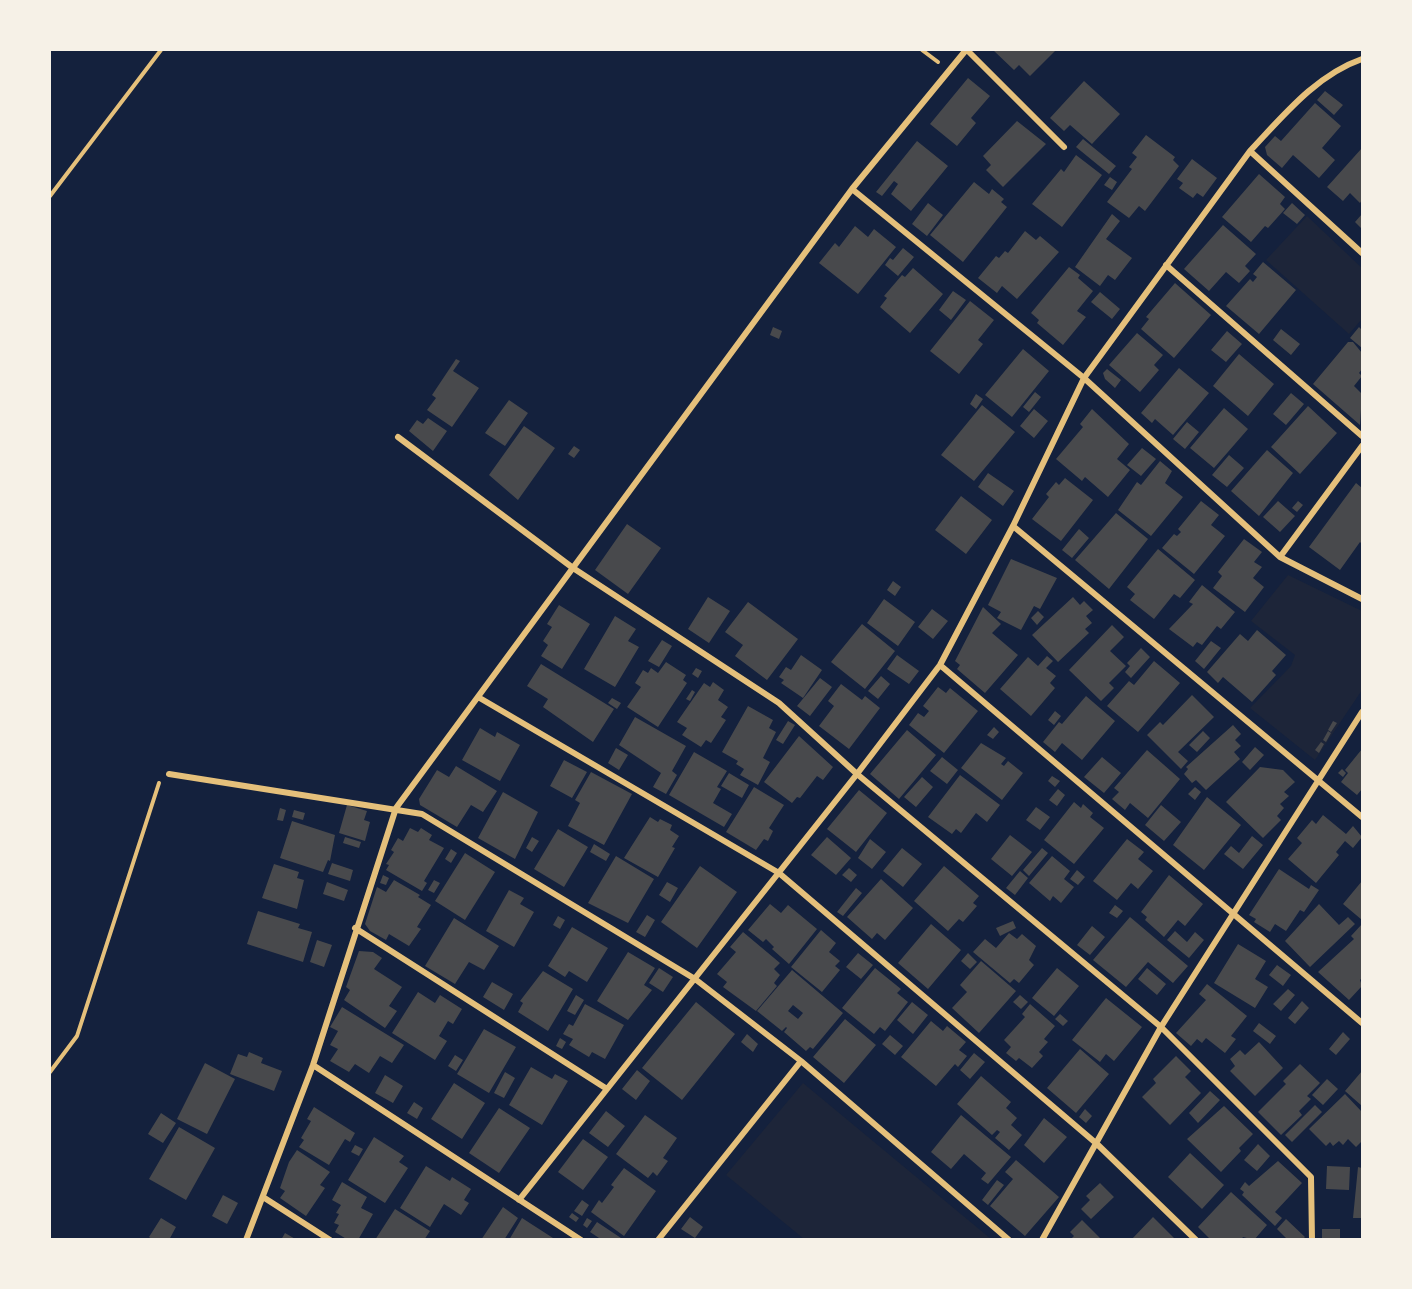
<!DOCTYPE html>
<html>
<head>
<meta charset="utf-8">
<style>
	body { margin:0 }
	#map { position:relative; width:1412px; height:1289px; overflow:hidden; background:#14213d; font-family:"DejaVu Sans",sans-serif }
	canvas { display:block }
	.frame { position:absolute; inset:0; border:51px solid #f6f1e7; pointer-events:none }
</style>
</head>
<body>
<div id="map">
<canvas width="1412" height="1289"></canvas>
<div class="frame"></div>
</div>
<script>
const g = document.querySelector('canvas').getContext('2d');
g.lineJoin = 'round';
function fillPath(path, color) { g.fillStyle = color; g.fill(path, 'evenodd'); }
function strokePath(path, color, width, dash) { g.strokeStyle = color; g.lineWidth = width; g.lineCap = dash ? 'butt' : 'round'; g.setLineDash(dash || []); g.stroke(path); }
const green = new Path2D(`
	M1307,216L1362,268V319L1349,334L1266,260Z
	M1288,575L1362,611V690L1315,760L1250,708L1291,666L1295,655L1251,621Z
	M803,1083L991,1239H804L726,1175Z`);
const building = new Path2D(`
	M993,50H1054L1055,51L1030,76L1019,65L1014,70Z
	M968,78L990,96L971,118L976,123L957,146L930,124Z
	M1084,81L1120,114L1092,144L1070,125L1064,131L1050,118Z
	M1325,91L1343,105L1334,115L1317,100Z
	M1315,103L1341,126L1322,148L1335,160L1319,178L1293,155L1282,168L1267,155L1265,147L1275,136L1281,141Z
	M1017,121L1046,144L1003,187L986,170L991,165L983,156Z
	M1146,135L1175,157L1173,160L1179,166L1145,211L1139,206L1129,218L1107,202L1132,169L1129,167L1137,157L1132,153Z
	M1083,139L1116,166L1109,174L1076,147Z
	M917,141L948,166L911,211L891,194L898,184L894,181L882,196L876,192Z
	M1362,148V200L1360,203L1350,193L1343,201L1327,187Z
	M1076,155L1102,175L1062,227L1032,204L1061,169L1064,172Z
	M1192,159L1217,178L1203,197L1197,193L1193,198L1179,188L1183,183L1177,179Z
	M1259,174L1285,197L1280,204L1285,209L1268,228L1265,226L1251,242L1222,217Z
	M1110,177L1117,182L1112,190L1104,185Z
	M974,182L989,194L992,189L1004,199L1001,202L1007,207L963,262L930,235Z
	M928,203L943,215L927,236L912,224Z
	M1292,203L1305,215L1297,224L1283,213Z
	M1112,214L1120,221L1106,239L1132,258L1115,280L1108,275L1100,286L1075,267Z
	M1362,214V229L1355,222Z
	M1223,225L1256,254L1245,266L1250,271L1239,283L1226,272L1209,291L1184,269Z
	M855,226L868,237L874,229L896,247L858,294L819,263L835,243L839,247Z
	M1025,231L1036,240L1040,236L1059,252L1017,299L1002,286L997,293L978,278L996,256L999,258L1005,251L1008,253Z
	M903,248L914,257L898,276L885,265L890,258L893,260Z
	M1263,262L1296,290L1259,334L1226,306L1250,279L1253,282L1257,277L1253,274Z
	M1069,267L1080,275L1078,278L1093,291L1077,311L1086,317L1063,345L1037,323L1039,320L1031,313Z
	M913,268L943,294L910,333L880,307L887,298L884,296L902,275L905,277Z
	M1175,283L1211,315L1174,358L1141,329L1149,319L1146,317Z
	M953,291L966,300L951,320L939,310Z
	M1100,292L1120,309L1112,319L1091,302Z
	M970,301L994,320L978,340L983,344L959,374L930,351Z
	M773,327L782,331L779,339L770,335Z
	M1359,327L1362,330V348L1350,338Z
	M1281,329L1300,344L1291,355L1273,340Z
	M1227,331L1242,344L1226,362L1211,350Z
	M1137,333L1163,355L1154,365L1159,370L1140,392L1109,365Z
	M1348,342H1353L1362,353V369L1359,373L1362,376L1354,386L1362,394L1360,425L1313,384Z
	M1023,349L1049,371L1012,417L985,395Z
	M1239,354L1274,384L1248,416L1213,386Z
	M456,359L460,361L453,371L479,388L452,427L427,410L436,398L432,395Z
	M1179,368L1209,393L1173,435L1155,419L1152,423L1141,413Z
	M1107,369L1121,380L1115,388L1105,379L1103,373Z
	M1035,392L1041,397L1029,412L1023,407Z
	M1291,393L1304,404L1286,425L1273,414Z
	M976,394L983,399L976,409L970,404Z
	M509,400L528,413L505,446L485,433Z
	M982,405L1015,432L974,481L941,455Z
	M1308,406L1337,433L1300,474L1271,447Z
	M1224,408L1248,429L1214,468L1190,448Z
	M1034,409L1048,421L1034,438L1020,426Z
	M1092,409L1129,444L1117,459L1130,470L1108,497L1085,477L1082,481L1056,459L1083,427L1080,424Z
	M428,418L447,431L433,451L409,431L417,420L423,424Z
	M1187,422L1199,432L1185,449L1173,439Z
	M524,426L555,448L518,500L489,475Z
	M574,446L580,450L574,458L568,454Z
	M1142,448L1156,459L1141,476L1127,465Z
	M1267,450L1293,473L1259,516L1231,491Z
	M1229,455L1244,468L1227,487L1212,475Z
	M1160,461L1172,471L1165,483L1183,497L1151,536L1118,510L1137,482L1141,485Z
	M988,473L1014,491L1003,506L978,487Z
	M1065,478L1093,500L1061,541L1032,519L1049,497L1046,494L1056,482L1059,485Z
	M1356,483L1362,488V544L1360,542L1340,570L1309,547Z
	M961,496L992,520L966,554L935,530Z
	M1201,501L1219,515L1211,525L1225,536L1194,574L1162,548L1174,534L1177,536L1181,532L1178,529Z
	M1278,501L1295,516L1280,532L1263,517Z
	M1298,501L1303,505L1297,512L1292,508Z
	M1116,513L1148,539L1109,589L1075,560Z
	M627,524L661,548L628,594L595,570Z
	M1079,529L1089,538L1072,558L1062,550Z
	M1244,539L1262,552L1254,562L1262,567L1253,578L1264,587L1245,612L1213,588L1222,576L1218,572Z
	M1158,549L1195,580L1180,598L1174,594L1154,619L1130,600L1135,594L1127,587Z
	M1011,559L1057,578L1040,609L1034,606L1021,630L997,618L1001,612L988,605Z
	M893,581L901,587L895,596L887,590Z
	M1202,585L1235,612L1221,629L1217,626L1202,645L1197,642L1193,647L1169,629L1193,604L1189,602Z
	M708,597L730,611L709,643L688,629Z
	M1073,597L1080,605L1084,601L1093,610L1086,616L1092,623L1085,629L1089,633L1058,662L1032,635Z
	M884,599L915,622L898,646L867,623Z
	M748,602L798,639L767,680L735,656L743,645L725,632Z
	M559,605L590,624L562,669L541,656L548,645L543,641L552,627L547,624Z
	M983,607L1001,624L992,633L1018,655L985,693L957,669L960,665L955,661Z
	M932,609L948,621L933,639L918,627Z
	M1038,611L1044,617L1037,625L1031,618Z
	M615,616L636,629L628,641L639,647L615,687L584,669Z
	M862,624L895,651L865,689L831,662Z
	M1112,625L1124,637L1110,651L1126,666L1109,683L1114,688L1101,701L1069,670Z
	M1257,630L1286,655L1272,671L1276,675L1252,702L1223,677L1218,683L1207,672L1240,634L1248,641Z
	M662,640L672,646L659,667L648,661Z
	M1211,641L1221,648L1204,669L1195,661Z
	M1141,648L1150,657L1131,678L1125,672L1130,666L1127,663Z
	M801,655L822,670L803,698L781,683L784,680L779,677L786,667L791,670Z
	M897,655L919,671L909,684L887,669Z
	M1047,656L1053,661L1046,668L1056,676L1050,683L1055,688L1031,716L1000,689L1028,657L1038,666Z
	M1154,661L1180,683L1138,732L1107,706L1129,681L1134,685Z
	M666,662L686,675L683,680L687,683L658,727L627,707L641,687L635,683L643,670L648,673L651,668L658,673Z
	M541,664L614,709L593,742L543,707L548,699L527,686Z
	M696,668L702,671L698,678L692,674Z
	M881,676L890,684L878,699L868,691Z
	M820,678L832,687L810,716L797,706Z
	M713,682L724,690L718,700L728,707L721,717L726,720L711,743L706,740L701,747L682,735L687,728L677,722L704,683L710,687Z
	M841,684L862,700L865,696L880,708L849,749L819,726L834,706L828,701Z
	M938,687L946,693L950,688L978,711L944,753L909,725L918,713L924,717L929,711L923,706Z
	M692,690L695,692L690,701L686,699Z
	M1192,695L1214,717L1178,752L1188,761L1181,769L1147,735L1160,722L1163,725Z
	M1086,696L1115,721L1082,760L1062,743L1055,752L1043,742L1059,722L1062,724Z
	M612,698L621,703L617,709L608,703Z
	M748,706L773,720L769,728L776,732L763,758L770,762L758,785L740,775L744,769L736,764L738,761L722,752Z
	M1055,711L1061,716L1054,725L1048,720Z
	M635,717L686,746L672,771L677,775L666,794L653,787L661,773L619,745Z
	M788,721L795,725L783,744L776,740Z
	M1333,721L1337,723L1331,732L1328,730Z
	M1233,725L1241,734L1235,740L1241,746L1234,752L1240,759L1206,790L1196,780L1192,783L1184,774L1188,769L1186,767Z
	M994,727L999,732L993,739L987,735Z
	M480,728L495,737L497,732L520,745L500,781L462,760Z
	M907,730L936,755L899,799L870,774Z
	M1203,731L1210,738L1197,752L1189,745Z
	M1328,731L1331,733L1326,742L1323,740Z
	M799,736L833,767L823,780L817,776L800,798L797,797L792,803L764,782Z
	M1321,742L1324,744L1319,753L1315,750Z
	M981,743L1006,758L1001,764L1004,766L1008,761L1023,773L1002,800L961,768Z
	M1255,747L1264,755L1250,770L1242,762Z
	M616,748L628,755L619,770L608,763Z
	M1362,749V789L1357,795L1341,782L1348,773L1345,770Z
	M1147,750L1180,779L1148,818L1130,803L1125,810L1112,799L1119,792L1114,788Z
	M694,752L727,771L717,787L721,789L713,803L732,814L724,827L669,795Z
	M942,757L958,770L947,784L930,771Z
	M1102,757L1121,773L1104,793L1084,777Z
	M564,760L587,772L572,798L550,786Z
	M456,766L497,791L483,812L471,805L457,827L420,805L419,799L437,770L449,777Z
	M1260,767L1283,770L1295,782L1284,792L1289,796L1280,804L1284,808L1277,816L1281,820L1263,838L1226,802Z
	M1342,769L1346,773L1343,777L1338,773Z
	M591,772L632,794L604,845L568,826L580,803L575,800Z
	M729,773L749,785L742,798L721,786Z
	M960,775L1000,805L987,822L976,813L961,833L956,829L952,834L928,817Z
	M1052,776L1060,781L1055,787L1048,781Z
	M922,777L933,787L916,807L904,797Z
	M754,787L784,805L769,828L773,831L768,841L764,839L756,850L726,832Z
	M1195,787L1201,792L1195,800L1188,794Z
	M1058,789L1065,795L1057,806L1049,800Z
	M859,790L887,813L856,852L827,829Z
	M503,792L538,812L515,859L478,838Z
	M1207,797L1241,825L1204,870L1173,845Z
	M1074,802L1081,808L1083,804L1093,813L1090,817L1104,828L1074,864L1044,840Z
	M347,805L367,811L364,820L370,822L365,841L339,833Z
	M1161,805L1181,822L1164,841L1145,825Z
	M1036,807L1050,817L1040,830L1026,820Z
	M280,808L286,810L283,821L277,820Z
	M294,810L305,813L303,820L292,817Z
	M1323,815L1346,834L1353,826L1362,837L1353,848L1345,841L1336,852L1339,855L1316,883L1288,859L1302,843L1297,838L1312,820L1316,824Z
	M650,817L658,822L660,819L672,825L670,830L679,836L672,847L675,848L658,877L624,858Z
	M292,821L335,835L330,861L328,860L323,872L280,858Z
	M410,828L418,832L421,828L432,835L429,840L444,848L424,881L427,883L422,891L386,870L389,865L386,864L394,852L391,850L398,838L403,841Z
	M558,829L588,847L564,887L534,869Z
	M1010,835L1032,852L1012,876L991,859Z
	M1252,836L1263,845L1243,869L1224,854L1231,846L1239,853Z
	M345,837L361,842L359,848L343,843Z
	M532,837L539,841L532,852L526,848Z
	M827,837L851,858L836,875L811,855Z
	M870,839L886,852L872,869L858,858Z
	M1127,839L1144,852L1138,859L1153,871L1138,889L1131,883L1117,900L1093,881Z
	M594,844L610,854L606,861L590,852Z
	M902,848L922,864L903,887L883,871Z
	M1042,848L1048,853L1029,876L1023,870Z
	M451,849L457,853L451,863L445,859Z
	M465,853L495,872L465,920L435,901Z
	M616,856L654,879L628,923L588,903Z
	M1052,856L1070,871L1064,879L1074,887L1061,903L1053,896L1050,901L1029,883Z
	M332,863L353,870L350,881L328,874Z
	M274,864L299,872L297,878L304,880L297,909L262,898Z
	M700,866L737,892L697,948L661,922Z
	M944,866L979,896L973,903L977,906L963,922L959,919L948,931L914,901Z
	M849,868L857,875L851,882L842,875Z
	M1279,869L1309,889L1311,885L1319,890L1304,912L1300,910L1286,931L1275,924L1270,932L1254,922L1256,919L1249,915Z
	M1077,870L1085,877L1078,885L1070,879Z
	M1020,871L1028,878L1015,895L1006,888Z
	M383,875L389,878L386,885L380,883Z
	M1169,875L1203,904L1185,926L1178,920L1164,937L1145,920L1147,917L1141,912Z
	M881,879L913,908L885,940L877,933L872,939L847,917Z
	M394,880L420,895L418,897L431,905L417,927L421,929L409,946L389,934L386,940L370,931L365,924L377,887L386,892Z
	M434,880L440,883L434,893L428,890Z
	M1362,881V920L1343,904Z
	M327,882L348,890L344,901L323,894Z
	M667,882L678,888L670,902L659,895Z
	M856,888L862,893L843,916L837,912Z
	M509,890L524,898L520,904L534,912L514,947L486,931Z
	M770,904L781,913L788,905L817,929L789,964L772,949L774,947L766,939L763,942L748,930Z
	M1319,904L1339,925L1348,917L1355,924L1310,967L1285,941Z
	M1115,905L1123,911L1117,918L1109,913Z
	M258,911L300,924L298,928L312,932L303,962L247,944Z
	M647,915L655,920L645,937L636,932Z
	M558,916L565,920L560,929L553,925Z
	M1130,917L1188,966L1173,983L1148,962L1126,987L1093,960Z
	M454,918L499,946L484,970L469,962L455,984L425,966Z
	M1013,921L1016,928L1000,936L996,928Z
	M931,924L961,950L928,989L898,963Z
	M1362,924V978L1360,980L1362,986L1349,1000L1318,972L1354,939L1351,936Z
	M1092,926L1105,937L1090,955L1077,945Z
	M572,927L608,948L587,982L569,971L565,977L548,966Z
	M821,930L836,943L829,952L840,961L835,966L840,970L822,992L791,967Z
	M1175,931L1187,942L1195,932L1204,940L1189,958L1167,940Z
	M743,932L780,963L774,969L780,975L774,983L777,986L756,1011L723,987L727,982L717,974L736,952L730,947Z
	M1009,933L1017,939L1022,934L1036,946L1029,960L1034,965L1019,983L1014,979L1010,983L973,952L985,939L996,948Z
	M317,940L332,945L324,967L310,962Z
	M1238,944L1266,961L1255,979L1268,987L1255,1008L1214,983Z
	M359,951L373,952L382,958L374,969L402,987L389,1006L397,1011L385,1028L344,1000L350,990L346,987Z
	M628,952L655,968L644,985L652,990L628,1020L597,1001Z
	M858,953L873,965L861,979L846,967Z
	M968,953L977,962L970,969L961,961Z
	M981,961L1016,991L979,1033L952,1008L967,992L960,985Z
	M1277,965L1291,975L1283,986L1269,975Z
	M659,968L673,977L663,992L649,983Z
	M875,968L901,989L897,993L908,1002L885,1031L880,1027L874,1034L842,1008Z
	M1057,968L1079,986L1054,1016L1032,998Z
	M1147,968L1166,984L1157,995L1138,979Z
	M792,970L843,1013L813,1049L810,1047L806,1051L784,1032L787,1028L786,1027L782,1031L757,1011ZM793,1005L803,1013L798,1019L788,1011Z
	M543,971L573,989L548,1031L518,1012L523,1003L520,1001Z
	M492,982L513,994L504,1010L483,997Z
	M1207,984L1247,1016L1231,1036L1236,1039L1225,1053L1206,1038L1202,1043L1197,1039L1191,1046L1176,1033L1206,1000L1199,994Z
	M1288,989L1295,995L1281,1011L1273,1004Z
	M418,992L435,1003L440,995L462,1009L453,1024L448,1021L439,1036L447,1041L435,1060L392,1033Z
	M576,995L584,1000L575,1015L567,1011Z
	M1020,995L1028,1002L1021,1009L1013,1002Z
	M1106,998L1142,1027L1114,1061L1106,1054L1100,1062L1072,1040Z
	M1302,1001L1309,1008L1295,1024L1288,1018Z
	M696,1002L735,1034L682,1100L642,1068Z
	M912,1002L928,1015L913,1034L897,1020Z
	M585,1004L624,1025L605,1059L592,1052L589,1057L569,1045L573,1039L563,1034L569,1024L573,1026Z
	M1030,1004L1055,1026L1044,1039L1048,1042L1039,1052L1043,1056L1032,1068L1019,1058L1016,1061L1006,1053L1011,1047L1004,1040L1025,1017L1022,1014Z
	M342,1007L404,1045L392,1063L380,1056L369,1073L355,1064L349,1072L330,1061L338,1049L330,1045L338,1031L330,1027Z
	M1060,1014L1068,1021L1063,1026L1055,1019Z
	M845,1019L876,1045L844,1083L813,1057Z
	M931,1021L943,1031L947,1026L966,1042L959,1050L967,1056L958,1067L955,1064L936,1086L901,1057Z
	M1259,1023L1276,1036L1270,1044L1253,1031Z
	M484,1029L516,1047L489,1093L457,1074Z
	M1343,1032L1350,1039L1336,1055L1329,1049Z
	M747,1034L758,1044L753,1052L741,1042Z
	M890,1035L903,1046L895,1055L882,1044Z
	M560,1038L566,1042L562,1049L556,1046Z
	M1259,1042L1283,1068L1255,1096L1230,1071L1235,1066L1230,1059L1240,1050L1245,1055Z
	M1080,1049L1109,1074L1076,1113L1047,1088Z
	M249,1052L263,1058L261,1063L282,1071L274,1091L230,1074L238,1054L247,1057Z
	M974,1053L985,1062L970,1079L960,1070Z
	M455,1055L463,1060L456,1071L448,1066Z
	M1176,1056L1191,1071L1185,1077L1201,1093L1170,1125L1142,1097L1156,1083L1153,1079Z
	M205,1063L235,1079L207,1134L177,1119Z
	M1300,1064L1320,1083L1307,1096L1311,1099L1299,1111L1302,1115L1281,1135L1258,1112L1286,1084L1283,1081Z
	M531,1067L552,1079L555,1074L568,1081L542,1125L509,1105Z
	M637,1070L650,1081L636,1100L622,1089Z
	M1362,1071V1106L1345,1091Z
	M505,1072L515,1078L504,1098L494,1093Z
	M385,1075L403,1086L393,1103L375,1093Z
	M981,1076L1011,1102L1006,1108L1017,1118L1011,1125L1022,1135L1009,1150L995,1138L1000,1132L997,1130L992,1135L957,1104Z
	M1327,1079L1338,1089L1323,1105L1312,1095Z
	M454,1083L485,1103L462,1139L431,1119Z
	M1210,1091L1220,1100L1198,1123L1189,1113Z
	M1345,1094L1362,1112V1141L1356,1147L1348,1139L1343,1145L1339,1141L1333,1146L1330,1142L1326,1146L1309,1129Z
	M414,1102L423,1108L417,1119L407,1113Z
	M1315,1105L1322,1112L1292,1142L1285,1135Z
	M1224,1106L1253,1134L1239,1148L1241,1151L1221,1172L1187,1139Z
	M314,1107L355,1133L350,1142L345,1139L329,1165L299,1147L304,1140L301,1138L311,1121L307,1119Z
	M499,1108L530,1128L499,1173L469,1153Z
	M1085,1109L1092,1116L1086,1123L1079,1117Z
	M606,1111L625,1126L608,1147L589,1133Z
	M161,1113L176,1123L163,1143L148,1134Z
	M645,1115L677,1138L663,1158L668,1161L657,1176L653,1172L648,1178L616,1154Z
	M961,1115L1011,1157L988,1184L981,1179L986,1173L964,1154L951,1169L931,1152Z
	M1044,1118L1067,1137L1044,1163L1024,1145Z
	M179,1127L215,1148L186,1200L149,1179Z
	M374,1137L404,1156L399,1162L408,1168L385,1203L348,1180Z
	M583,1139L608,1157L583,1190L558,1172Z
	M1258,1144L1270,1156L1257,1171L1244,1160Z
	M355,1145L363,1149L359,1156L351,1152Z
	M297,1150L330,1172L320,1185L325,1188L306,1216L280,1198L285,1191L280,1188L289,1162Z
	M1190,1153L1224,1185L1202,1209L1168,1177Z
	M1016,1160L1059,1197L1025,1236L990,1206L1013,1179L1005,1172Z
	M1278,1161L1302,1183L1275,1212L1282,1218L1275,1226L1242,1195L1244,1192L1240,1189L1245,1182L1249,1186Z
	M426,1166L450,1181L452,1177L471,1189L464,1200L469,1203L461,1215L444,1204L430,1227L400,1208Z
	M1327,1166L1350,1167L1349,1190L1326,1189Z
	M1358,1167L1362,1168V1218H1353Z
	M624,1168L656,1191L624,1236L591,1212L599,1200L602,1203L614,1187L611,1185Z
	M997,1180L1004,1185L988,1205L982,1200Z
	M342,1182L367,1197L361,1208L373,1214L358,1240H348L335,1232L339,1225L334,1223L339,1214L336,1213L341,1205L332,1200Z
	M1100,1183L1114,1197L1091,1219L1081,1209L1090,1200L1086,1196Z
	M1231,1192L1267,1225L1254,1240L1243,1237L1241,1240H1211L1198,1227Z
	M223,1195L238,1203L227,1224L212,1216Z
	M582,1200L589,1205L582,1216L574,1211Z
	M503,1207L518,1218L504,1240H481Z
	M395,1209L430,1231L424,1240H375Z
	M572,1213L579,1218L576,1222L569,1217Z
	M690,1217L703,1227L695,1238L681,1229Z
	M1153,1217L1176,1240H1131Z
	M161,1218L176,1227L169,1240H153L149,1237Z
	M522,1218L553,1238L552,1240H509Z
	M587,1218L592,1221L587,1228L583,1225Z
	M1286,1219L1305,1237L1302,1240H1288L1277,1229Z
	M1082,1220L1102,1240H1070L1074,1236L1070,1232Z
	M597,1222L624,1240H602L590,1232Z
	M1322,1229H1340V1240H1322Z
	M285,1233L297,1240H281Z`);
const path = new Path2D(`
	M922,50L938,62
	M50,196L161,50
	M50,1072L77,1036L159,783`);
const minor = new Path2D(`
	M967,50L1064,147
	M1250,151C1283,116 1316,75 1362,59
	M852,189L1084,378L1280,557L1362,599
	M1166,265L1362,436
	M398,437L573,568L779,703L857,774L1161,1027L1311,1177L1312,1240
	M1013,526L1362,817
	M1280,557L1362,446
	M940,665L1362,1023
	M478,697L779,873L1097,1144L1196,1240
	M169,774L422,814L695,979L801,1061L1009,1240
	M355,928L607,1089
	M313,1065L581,1240
	M263,1197L330,1240
	M519,1200L857,774L940,665L1013,526L1084,378L1250,151L1362,253
	M246,1240L313,1065L396,808L852,189L966,50
	M658,1240L801,1061
	M1042,1240L1161,1027L1362,712`);
fillPath(green, '#1d2539');
fillPath(building, '#48494c');
strokePath(path, '#e5c07b', 4);
strokePath(minor, '#e5c07b', 6);
</script>
</body>
</html>
